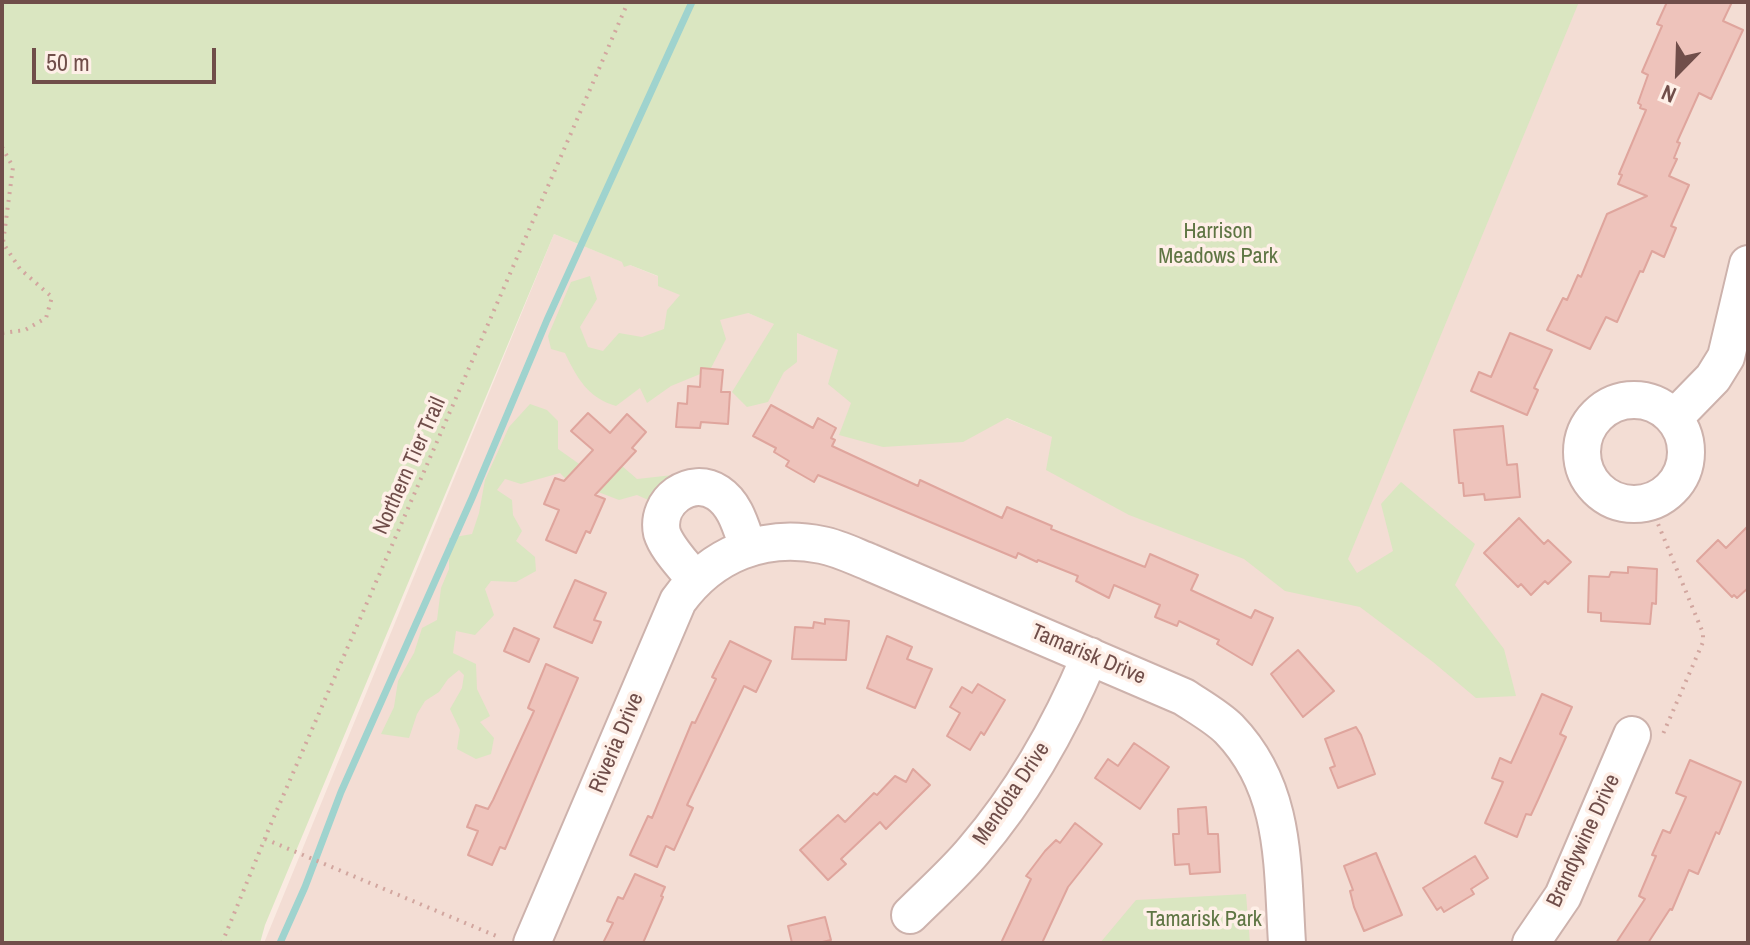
<!DOCTYPE html>
<html>
<head>
<meta charset="utf-8">
<style>
	body { margin:0 }
	#map { position:relative; width:1750px; height:945px; overflow:hidden; background:#faebe2; font-family:"Archivo Narrow",sans-serif }
	canvas { display:block }
	.frame { position:absolute; inset:0; border:4px solid #704e4a; pointer-events:none }
	.north { position:absolute; left:1638px; top:32px; width:80px; height:80px; -webkit-text-stroke:6px #feefe7; paint-order:stroke; rotate:203deg; font-size:22px; font-weight:700; line-height:32px; text-align:center; color:#704e4a }
	.north::after { content:''; display:block; margin:auto; width:28px; height:36px; background:#704e4a; clip-path:polygon(50% 0,100% 100%,50% 72%,0 100%) }
	.scale { position:absolute; left:32px; top:48px; width:184px; height:36px; box-sizing:border-box; border:4px solid #704e4a; border-top:0; padding-left:10px; font-size:24px; line-height:28px; white-space:nowrap; color:#704e4a; -webkit-text-stroke:6px #feefe7; paint-order:stroke }
</style>
</head>
<body>
<div id="map">
<canvas width="1750" height="945"></canvas>
<div class="frame"></div>
<div class="north">N</div>
<div class="scale">50 m</div>
</div>
<script>
const g = document.querySelector('canvas').getContext('2d');
g.lineJoin = 'round';
function fillPath(path, color) { g.fillStyle = color; g.fill(path, 'evenodd'); }
function strokePath(path, color, width, dash) { g.strokeStyle = color; g.lineWidth = width; g.lineCap = dash ? 'butt' : 'round'; g.setLineDash(dash || []); g.stroke(path); }
function label(font, color, halo, rows, align = 'center') {
  g.font = font + ' "Archivo Narrow",sans-serif'; g.lineWidth = 7; g.setLineDash([]); g.textBaseline = 'middle'; g.strokeStyle = halo; g.fillStyle = color; for (const [text, x, y, turn = 0] of rows) {
    g.save(); g.translate(x, y); g.rotate((+turn || 0) * Math.PI / 180); g.textAlign = isNaN(turn) ? turn : align; if (halo) g.strokeText(text, 0, 0); g.fillText(text, 0, 0); g.restore();
  }
}
const residential = new Path2D(`
	M1450,2H1748V943H264L554,234L1173,486Z`);
const green = new Path2D(`
	M2,2H1579L1348,559L1357,573L1393,551L1381,504L1401,482L1475,544L1455,585L1504,649L1516,696L1476,698L1433,662L1360,607L1285,591L1244,559L1129,515L1046,470L1052,437L1007,418L963,442L883,447L839,435L851,403L828,384L838,350L797,333V362L784,372L768,402L747,407L732,392L774,324L748,313L720,320L726,339L710,370L671,386L647,403L640,388L616,406C588,398 577,378 565,353L551,349L548,336L571,282L590,276L597,299L580,327L588,347L603,351L619,333L642,337L664,329L667,310L680,295L658,286V276L630,265L624,267L622,262L554,234L265,925L260,943H2Z
	M530,404L547,410L558,421V449L592,473L622,466L637,479L673,475L670,492L655,503L637,495L619,500L567,480L560,473L521,484L505,479L497,490L512,500L513,515L522,531L516,541L535,557L536,571L516,582L491,581L485,589L494,615L475,635L456,631L453,653L476,664L477,689L490,716L480,722L494,738L491,754L476,759L457,749L460,730L450,709L462,688L464,675L459,670L448,679L439,692L425,701L417,714L409,738L381,734L394,707L398,681L414,653L422,628L437,620L441,588L449,569V538L472,534L479,513L485,480L509,427Z
	M1246,894L1250,943H1100L1136,900Z`);
const stream = new Path2D(`
	M280,943L305,887L341,792L472,498L547,320L692,2`);
const building = new Path2D(`
	M1667,2H1732L1723,21L1743,30L1711,99L1699,93L1677,142L1680,143L1674,158L1677,159L1669,176L1689,185L1671,226L1676,228L1664,257L1652,251L1643,272L1640,271L1617,322L1606,317L1590,349L1547,330L1563,298L1567,300L1578,275L1581,277L1607,214L1647,196L1618,184L1622,175L1619,174L1646,110L1640,108L1641,105L1638,103L1648,75L1642,72L1662,26L1657,24Z
	M1510,333L1552,350L1534,388L1538,390L1527,415L1471,391L1479,372L1491,377Z
	M701,368L723,370L721,392H730L728,424L701,422L700,428L676,427L678,403L687,404L688,386L700,387Z
	M771,405L813,428L818,418L836,428L831,438L835,440L832,446L918,486L920,480L1002,518L1007,507L1052,526L1051,529L1145,567L1150,554L1198,575L1191,590L1251,618L1255,610L1273,618L1252,665L1217,644L1219,640L1179,621L1177,626L1155,617L1160,605L1114,585L1109,598L1076,581L1078,576L1038,560L1037,562L1018,553L1016,558L818,475L814,482L786,466L789,461L774,452L776,448L753,436Z
	M588,413L610,433L627,414L646,432L632,448L636,451L595,495L605,499L590,533L586,531L576,553L546,540L559,510L544,504L555,478L564,481L593,450L571,431Z
	M1503,426L1507,465L1517,464L1520,497L1485,500L1484,494L1464,496L1463,483H1459L1454,430Z
	M1519,518L1544,544L1548,540L1571,562L1548,584L1545,581L1531,595L1521,584L1518,587L1484,553Z
	M1748,526V588L1737,598L1734,595L1732,597L1697,561L1718,540L1726,548Z
	M1628,567L1657,569L1656,604L1652,603L1650,624L1601,621V613L1588,612L1589,576L1609,577L1611,572L1628,573Z
	M575,580L606,593L594,620L601,622L592,643L554,627Z
	M825,619L849,621L846,660L792,659L795,627L813,628L814,622L825,624Z
	M514,628L539,639L529,662L504,651Z
	M887,636L912,647L907,659L932,669L915,708L867,688Z
	M730,641L771,661L756,692L744,686L687,805L693,808L674,850L666,846L657,867L630,855L648,816L652,818L692,722L695,723L716,679L712,677Z
	M1298,650L1334,691L1303,717L1271,674Z
	M546,664L578,678L505,849L500,847L492,865L468,855L478,831L467,827L476,805L488,809L493,800L534,711L528,708Z
	M978,684L1005,700L984,735L981,732L970,750L947,736L960,713L950,707L962,687L972,693Z
	M1542,694L1572,707L1560,734L1566,737L1538,800L1531,815L1526,814L1517,837L1485,823L1503,782L1492,778L1500,758L1511,763Z
	M1356,727L1361,735L1375,774L1338,788L1330,768L1335,766L1325,739Z
	M1134,743L1169,767L1140,809L1095,778L1108,759L1118,766Z
	M1690,760L1741,782L1719,834L1716,832L1698,874L1689,870L1672,910L1670,909L1648,943H1616L1645,899L1639,896L1656,856L1652,855L1663,830L1670,833L1686,797L1676,793Z
	M913,769L930,785L886,829L880,822L841,859L846,864L828,880L800,850L838,815L845,822L874,793L877,795L895,776L906,782Z
	M1206,807L1208,834H1218L1220,872L1190,874L1189,864L1175,865L1173,834H1179L1178,809Z
	M1075,823L1102,844L1068,887L1042,943H1001L1031,879L1026,876L1045,851L1056,840L1060,843Z
	M1376,853L1402,915L1364,931L1354,907L1350,891L1353,890L1344,866Z
	M1475,856L1488,878L1471,889L1474,894L1444,912L1441,907L1437,910L1423,888Z
	M635,874L665,887L661,896L663,897L643,943H603L613,923L607,921L618,897L623,899Z
	M825,917L831,940L818,943H792L788,926Z`);
const path = new Path2D(`
	M2,147L13,167L3,243L20,269L52,297L46,318L25,330L2,333
	M1649,502L1703,633V642L1663,734
	M265,839L501,938
	M222,943L270,826L628,2`);
const minor = new Path2D(`
	M1582 452a52 52 0 1 1 104 0a52 52 0 1 1-104 0Z
	M1674,418L1713,378L1726,357L1748,264
	M694,579C684,565 667,549 662,533C655,501 691,475 718,493C736,505 741,528 748,547
	M910,915C931,894 955,873 974,850C1023,793 1061,725 1090,656
	M532,943L678,601C712,554 764,533 822,545C838,548 854,556 869,562L1184,697C1199,707 1217,717 1229,729C1287,789 1282,866 1287,943
	M1531,943L1563,896L1632,735`);
const parkNames = [
	["Harrison",1218,232],
	["Meadows Park",1218,257],
	["Tamarisk Park",1204,920]
];
const streetNames = [
	["Northern Tier Trail",410,466,-66],
	["Tamarisk Drive",1088,655,23],
	["Riveria Drive",617,743,-67],
	["Mendota Drive",1012,794,-56],
	["Brandywine Drive",1584,841,-65]
];
fillPath(residential, '#f3ddd4');
fillPath(green, '#dae6c1');
strokePath(stream, '#9fd3ce', 7);
fillPath(building, '#eec3bb');
strokePath(building, '#dfa59d', 2);
strokePath(minor, '#cdb2ac', 40);
strokePath(path, '#d2a69f', 4, [2, 6]);
strokePath(minor, '#fff', 36);
label('22px', '#5e7543', '#feefe7', parkNames);
label('22px', '#704e4a', '#feefe7', streetNames);
</script>
</body>
</html>
